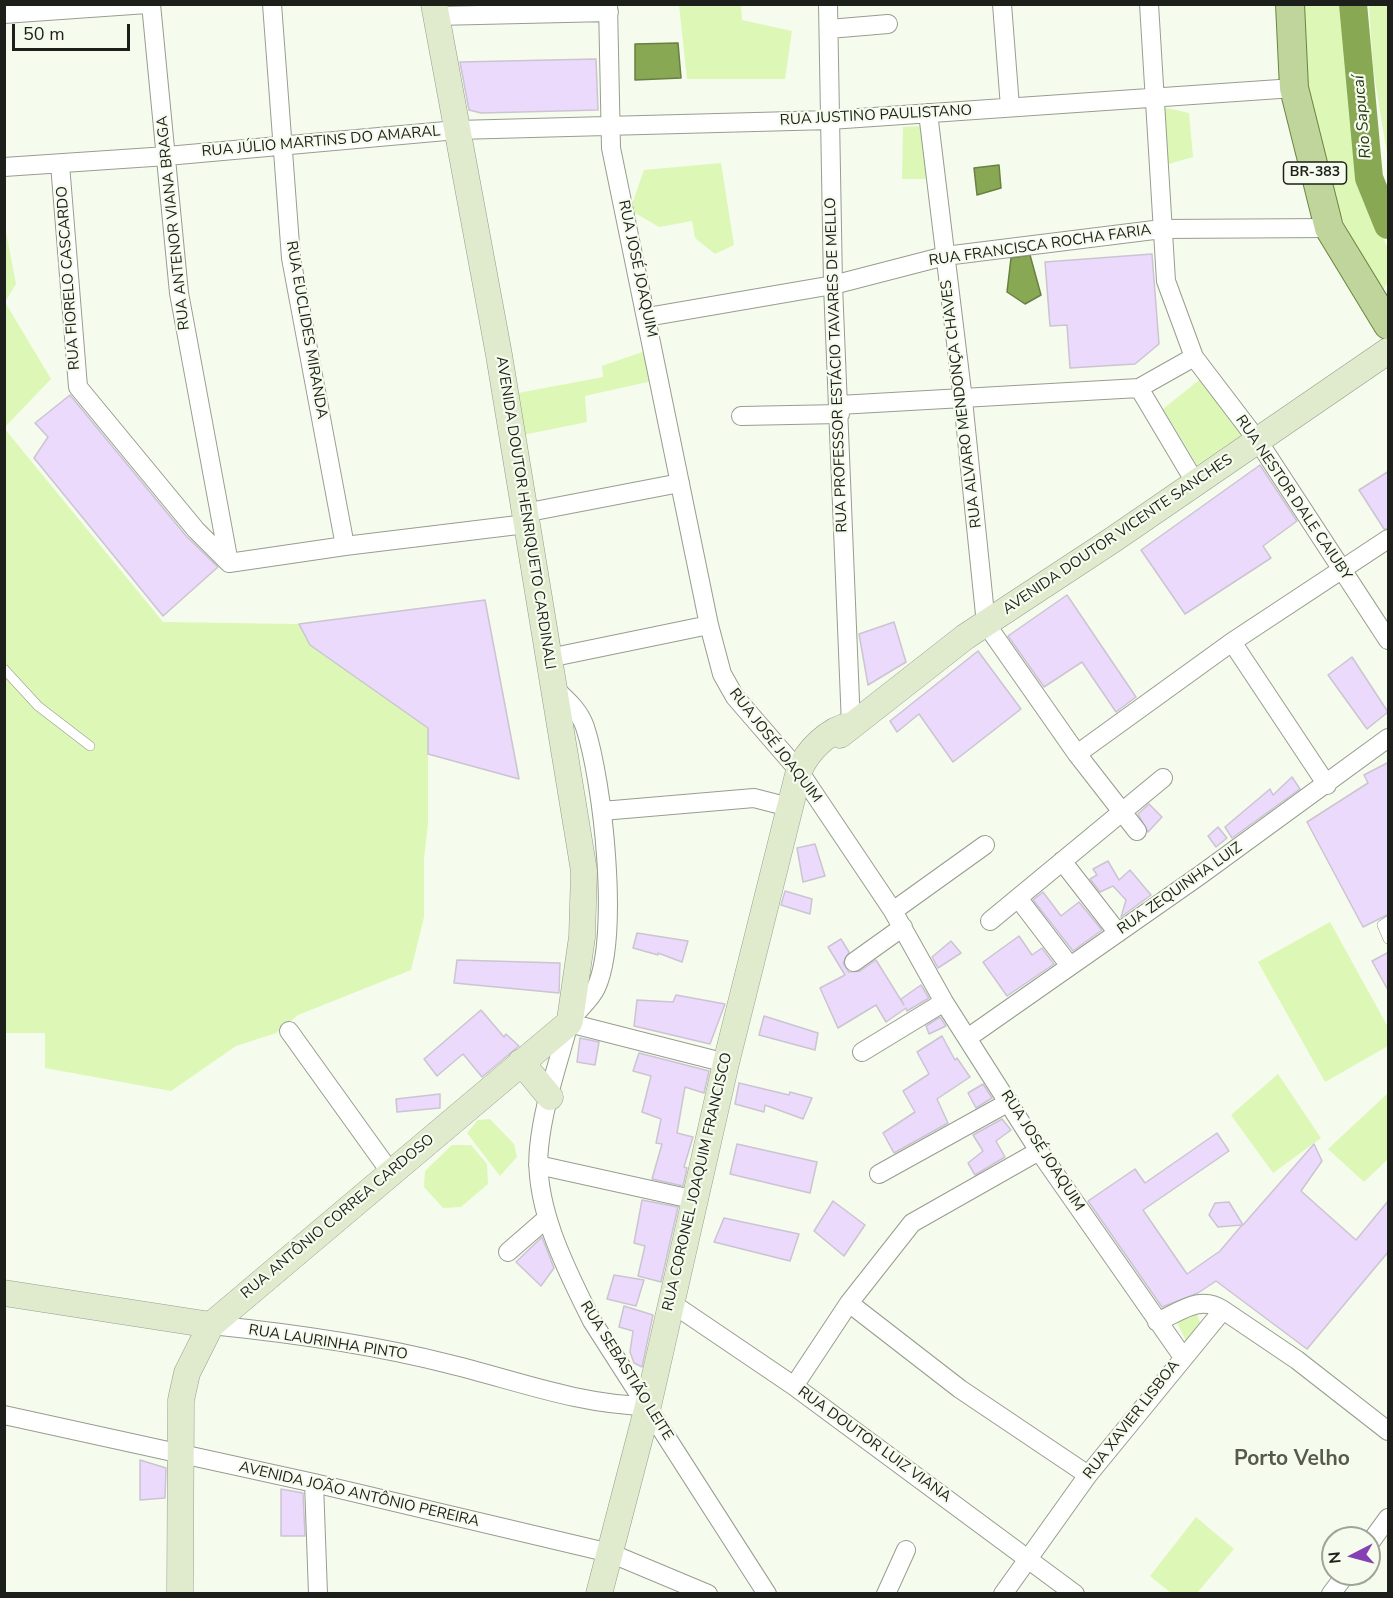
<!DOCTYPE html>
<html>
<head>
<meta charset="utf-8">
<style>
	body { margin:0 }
	#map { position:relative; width:1393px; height:1598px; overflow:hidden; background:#f5fced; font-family:"Nunito Sans",sans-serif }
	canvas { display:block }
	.frame { position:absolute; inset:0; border:6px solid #1d1f1a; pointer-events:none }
	.north { position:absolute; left:1321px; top:1526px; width:60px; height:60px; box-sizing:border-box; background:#f5fced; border:2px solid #9fa499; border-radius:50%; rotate:264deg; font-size:16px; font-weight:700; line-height:24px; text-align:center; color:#1d1f1a }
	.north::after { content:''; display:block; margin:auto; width:21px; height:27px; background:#8541b4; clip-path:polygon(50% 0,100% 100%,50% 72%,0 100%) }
	.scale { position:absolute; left:12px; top:24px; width:118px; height:27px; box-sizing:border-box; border:3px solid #1d1f1a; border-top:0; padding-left:8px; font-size:18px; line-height:21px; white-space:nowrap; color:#1d1f1a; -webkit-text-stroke:4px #f5fced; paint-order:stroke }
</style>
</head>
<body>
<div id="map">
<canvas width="1393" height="1598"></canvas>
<div class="frame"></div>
<div class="north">N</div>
<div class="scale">50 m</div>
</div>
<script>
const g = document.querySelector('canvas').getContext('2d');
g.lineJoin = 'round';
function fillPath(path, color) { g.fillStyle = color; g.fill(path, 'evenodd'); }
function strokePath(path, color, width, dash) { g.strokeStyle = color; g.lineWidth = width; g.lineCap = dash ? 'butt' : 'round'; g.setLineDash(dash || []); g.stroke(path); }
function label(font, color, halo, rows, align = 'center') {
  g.font = font + ' "Nunito Sans",sans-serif'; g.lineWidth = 4.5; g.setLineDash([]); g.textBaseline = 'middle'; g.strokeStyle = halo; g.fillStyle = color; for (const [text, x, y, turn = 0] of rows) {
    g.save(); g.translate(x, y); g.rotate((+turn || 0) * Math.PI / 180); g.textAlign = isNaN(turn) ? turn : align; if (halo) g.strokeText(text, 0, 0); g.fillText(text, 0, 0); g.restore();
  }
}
const green = new Path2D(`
	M679,5H741L742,20L792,31L785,79H687Z
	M1298,5H1349L1361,181L1388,249V282L1380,295L1325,184L1302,91Z
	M1369,5H1388V160L1373,68Z
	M1162,107L1189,113L1193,157L1165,165Z
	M923,126L929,179H902L903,127Z
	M721,163L734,245L715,254L695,238L692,221L659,227L630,210L644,170Z
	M4,222L16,284L5,302L51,379L5,427Z
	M648,350L652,381L585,396L587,422L523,435L518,393L603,377L602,366Z
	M1203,377L1242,435L1197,465L1163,409Z
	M4,428L163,622L299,624L428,728V824L424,859V917L411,970L298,1015L276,1033L236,1046L171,1091L45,1068V1033H5Z
	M1330,922L1388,1027V1046L1325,1082L1258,962Z
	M1278,1074L1321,1138L1273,1173L1231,1115Z
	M1388,1093V1159L1364,1182L1328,1149Z
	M490,1119L514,1144L517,1157L500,1176L467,1133L478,1120Z
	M452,1145H471L487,1164L488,1184L461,1207L443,1208L424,1187L425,1171Z
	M1196,1311L1201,1325L1186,1341L1177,1322Z
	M1196,1517L1234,1549L1197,1593H1171L1150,1576Z`);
const water = new Path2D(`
	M678,43L681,78L635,80V44Z
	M999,165L1001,188L977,195L974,168Z
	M1030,255L1041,295L1025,304L1007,292L1011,258Z`);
const river = new Path2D(`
	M1353,4L1369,178L1388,225`);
const building = new Path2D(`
	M596,59L598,110L481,113L469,110L460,62Z
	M1152,254L1159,344L1135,364L1070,368L1067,325L1050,326L1045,262Z
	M70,395L187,537L218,567L163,616L34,458L48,437L35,423Z
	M1260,465L1297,521L1263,546L1271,558L1185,614L1141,550Z
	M1389,471V528L1384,529L1359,490Z
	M1067,595L1136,697L1116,712L1082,662L1044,687L1008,636Z
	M485,600L519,779L428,754V728L310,645L299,624Z
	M894,622L906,662L868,685L859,634Z
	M978,651L1021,709L953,762L919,714L897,732L890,721Z
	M1352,657L1388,712L1367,729L1328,675Z
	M1389,762V914L1363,927L1307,822L1368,783L1364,775Z
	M1292,777L1300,789L1232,838L1225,827L1270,789L1273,795Z
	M1149,804L1162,817L1148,832L1138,814Z
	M1218,827L1227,838L1216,847L1208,836Z
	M815,844L825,876L803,882L797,848Z
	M1108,861L1119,880L1130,870L1151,895L1121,917L1126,900L1113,886L1100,892L1090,879L1097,875L1093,869Z
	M785,891L812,899L810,914L781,905Z
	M1043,892L1061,916L1079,902L1102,930L1073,951L1033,900Z
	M637,933L688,941L682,962L658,953V955L633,948Z
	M1019,936L1032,955L1042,948L1054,964L1007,996L983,962Z
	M841,939L849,952L843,963L849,972L860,971L876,960L904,1005L901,999L921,985L929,998L907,1011L906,1008L886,1022L876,1005L838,1028L820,988L845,975L828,947Z
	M951,941L961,953L938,968L932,957Z
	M1389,952V992L1372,961Z
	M457,960L560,963L559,993L454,983Z
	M676,995L725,1004L710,1044L634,1026L637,1000L673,1002Z
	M481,1010L504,1037L506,1034L519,1046L482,1077L463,1054L437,1076L424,1059Z
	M764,1016L818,1033L815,1050L759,1035Z
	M940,1017L946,1026L929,1034L926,1026Z
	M942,1036L955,1060L957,1058L970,1077L937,1099L948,1123L894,1153L883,1133L915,1112L903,1091L929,1074L917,1052Z
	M580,1038L599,1042L595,1065L577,1062Z
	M639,1053L709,1071L704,1093L685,1087L677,1133L693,1137L684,1167L687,1168L683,1186L652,1179L662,1144L656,1143L661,1119L642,1112L651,1076L633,1071Z
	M739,1083L789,1095L790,1092L812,1098L803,1119L765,1105L764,1112L735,1104Z
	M983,1084L992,1098L976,1108L968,1093Z
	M440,1094V1108L397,1112L396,1099Z
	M1002,1119L1011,1130L996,1141L1005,1157L975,1175L968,1163L983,1151L973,1135Z
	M1217,1133L1229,1151L1143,1210L1187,1274L1220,1251L1242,1225L1218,1227L1209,1215L1215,1203L1229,1202L1243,1225L1314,1144L1322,1161L1301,1191L1356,1240L1389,1200V1251L1307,1349L1216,1281L1198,1293L1162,1307L1088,1201L1135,1169L1145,1183Z
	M737,1144L817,1162L810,1193L730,1174Z
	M642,1200L678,1207L661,1282L638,1276L645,1246L634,1243Z
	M833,1201L865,1225L844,1256L814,1231Z
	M724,1218L799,1234L790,1261L714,1242Z
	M542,1237L554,1268L541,1286L516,1262Z
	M614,1275L644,1280L636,1306L607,1299Z
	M624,1306L653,1315L642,1367L634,1363L630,1352L633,1331L619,1327Z
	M140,1460L166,1468L165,1498L140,1500Z
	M281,1489L303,1493L305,1536H281Z`);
const lane = new Path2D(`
	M4,669L38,706L90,746
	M1388,921L1382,925L1388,939`);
const street = new Path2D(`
	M151,4L179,293L229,563
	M272,4L291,258L345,546
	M608,4L611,148L709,625L722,674L735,697L799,771L893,911L944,1002L1039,1151L1183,1357
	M828,4L833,285L851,725
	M1002,4L1010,107
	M1149,4L1166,281L1194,357L1258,441L1388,640
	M4,14L147,4
	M436,16L609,12
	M829,29L888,24
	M928,113L963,400L986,624L1077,754L1137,831
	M60,164L78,387L196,530L229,563
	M4,167L167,156L457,130L830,120L1294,88
	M647,317L833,285L945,256L1162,229L1329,228
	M1139,388L1195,482
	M839,405L1139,388L1194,357
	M741,416L840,414
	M524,513L680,483
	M229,563L345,546L526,524
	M1232,642L1327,785
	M549,658L709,625
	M554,688C567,700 579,710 585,727C603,782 620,936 596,988C591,999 578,1010 570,1020
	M1077,754L1232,642L1388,539
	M602,811L754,798L789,807
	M1062,861L1118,933
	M1018,898L1070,966
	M893,911L985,845
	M990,921L1163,778
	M854,962L903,927
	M289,1031L391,1173
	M969,1037L1199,876L1388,738
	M862,1052L944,1002
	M726,1063L569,1023C558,1064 543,1106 539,1148C533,1206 567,1271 592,1321L767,1594
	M538,1165L696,1200
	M879,1174L1009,1102
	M508,1252L547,1218
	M670,1302L794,1386L1075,1594
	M849,1303L960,1389L1088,1475
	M1223,1310L1297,1360L1388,1431
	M211,1325C290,1333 371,1344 449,1364C515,1380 579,1405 648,1406
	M794,1386L849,1303L912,1223L1039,1151
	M4,1415L314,1483L610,1553L708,1594
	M314,1483L318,1594
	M1369,1544L1388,1518
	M886,1594L906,1550
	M1003,1594L1088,1475L1223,1310C1200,1294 1180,1312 1157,1322
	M1331,1594L1346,1574`);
const secondary = new Path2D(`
	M840,735L965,637L1114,539L1388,351
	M521,1062L550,1097
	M4,1293L211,1325
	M180,1594L181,1400L187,1373L211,1325L569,1023L570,1020L582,937L584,871L499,355L434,4
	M599,1594L648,1406L726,1063L799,771C807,751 829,729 851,725`);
const primary = new Path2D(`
	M1290,4L1294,88L1329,228L1388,325`);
const shields = [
	[1315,173,63]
];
const shieldNames = [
	["BR-383",1315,173]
];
const streetNames = [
	["RUA JUSTINO PAULISTANO",876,116,-3],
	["RUA JÚLIO MARTINS DO AMARAL",321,142,-5],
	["RUA ANTENOR VIANA BRAGA",174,223,-96],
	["RUA FRANCISCA ROCHA FARIA",1040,246,-8],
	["RUA JOSÉ JOAQUIM",637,269,78],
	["RUA FIORELO CASCARDO",69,278,-94],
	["RUA EUCLIDES MIRANDA",306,330,80],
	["RUA PROFESSOR ESTÁCIO TAVARES DE MELLO",837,365,-92],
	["RUA ALVARO MENDONÇA CHAVES",962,404,-97],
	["RUA NESTOR DALE CAIUBY",1293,498,56],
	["AVENIDA DOUTOR HENRIQUETO CARDINALI",525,513,81],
	["AVENIDA DOUTOR VICENTE SANCHES",1118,535,-34],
	["RUA JOSÉ JOAQUIM",775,746,52],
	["RUA ZEQUINHA LUIZ",1180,889,-35],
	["RUA JOSÉ JOAQUIM",1042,1151,57],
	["RUA CORONEL JOAQUIM FRANCISCO",698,1182,-77],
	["RUA ANTÔNIO CORREA CARDOSO",338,1217,-40],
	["RUA LAURINHA PINTO",328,1343,9],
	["RUA SEBASTIÃO LEITE",626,1371,58],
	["RUA XAVIER LISBOA",1132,1420,-52],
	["RUA DOUTOR LUIZ VIANA",874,1445,36],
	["AVENIDA JOÃO ANTÔNIO PEREIRA",359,1495,13]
];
const waterNames = [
	["Rio Sapucaí",1363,117,-95]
];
const districtNames = [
	["Porto Velho",1292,1460]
];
fillPath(green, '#ddf7b7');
fillPath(water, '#89a854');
strokePath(water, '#697f43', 1.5);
strokePath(river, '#89a854', 28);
fillPath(building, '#ebdafb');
strokePath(building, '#cbc4d2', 1.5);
strokePath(lane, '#979d8f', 10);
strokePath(street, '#979d8f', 20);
strokePath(secondary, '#979d8f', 27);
strokePath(primary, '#6c8342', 30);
strokePath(lane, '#fff', 9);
strokePath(street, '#fff', 18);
strokePath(secondary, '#e0eacd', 26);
strokePath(primary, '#c0d59b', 28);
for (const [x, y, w] of shields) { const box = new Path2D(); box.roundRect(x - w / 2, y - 11, w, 22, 4.5); g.fillStyle = '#f5fced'; g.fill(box); strokePath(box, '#1d1f1a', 1.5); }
label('bold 14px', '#1d1f1a', null, shieldNames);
label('15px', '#1d1f1a', '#f5fced', streetNames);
label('italic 16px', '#273410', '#f5fced', waterNames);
label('bold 21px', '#555a4d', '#f5fced', districtNames);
</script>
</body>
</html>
